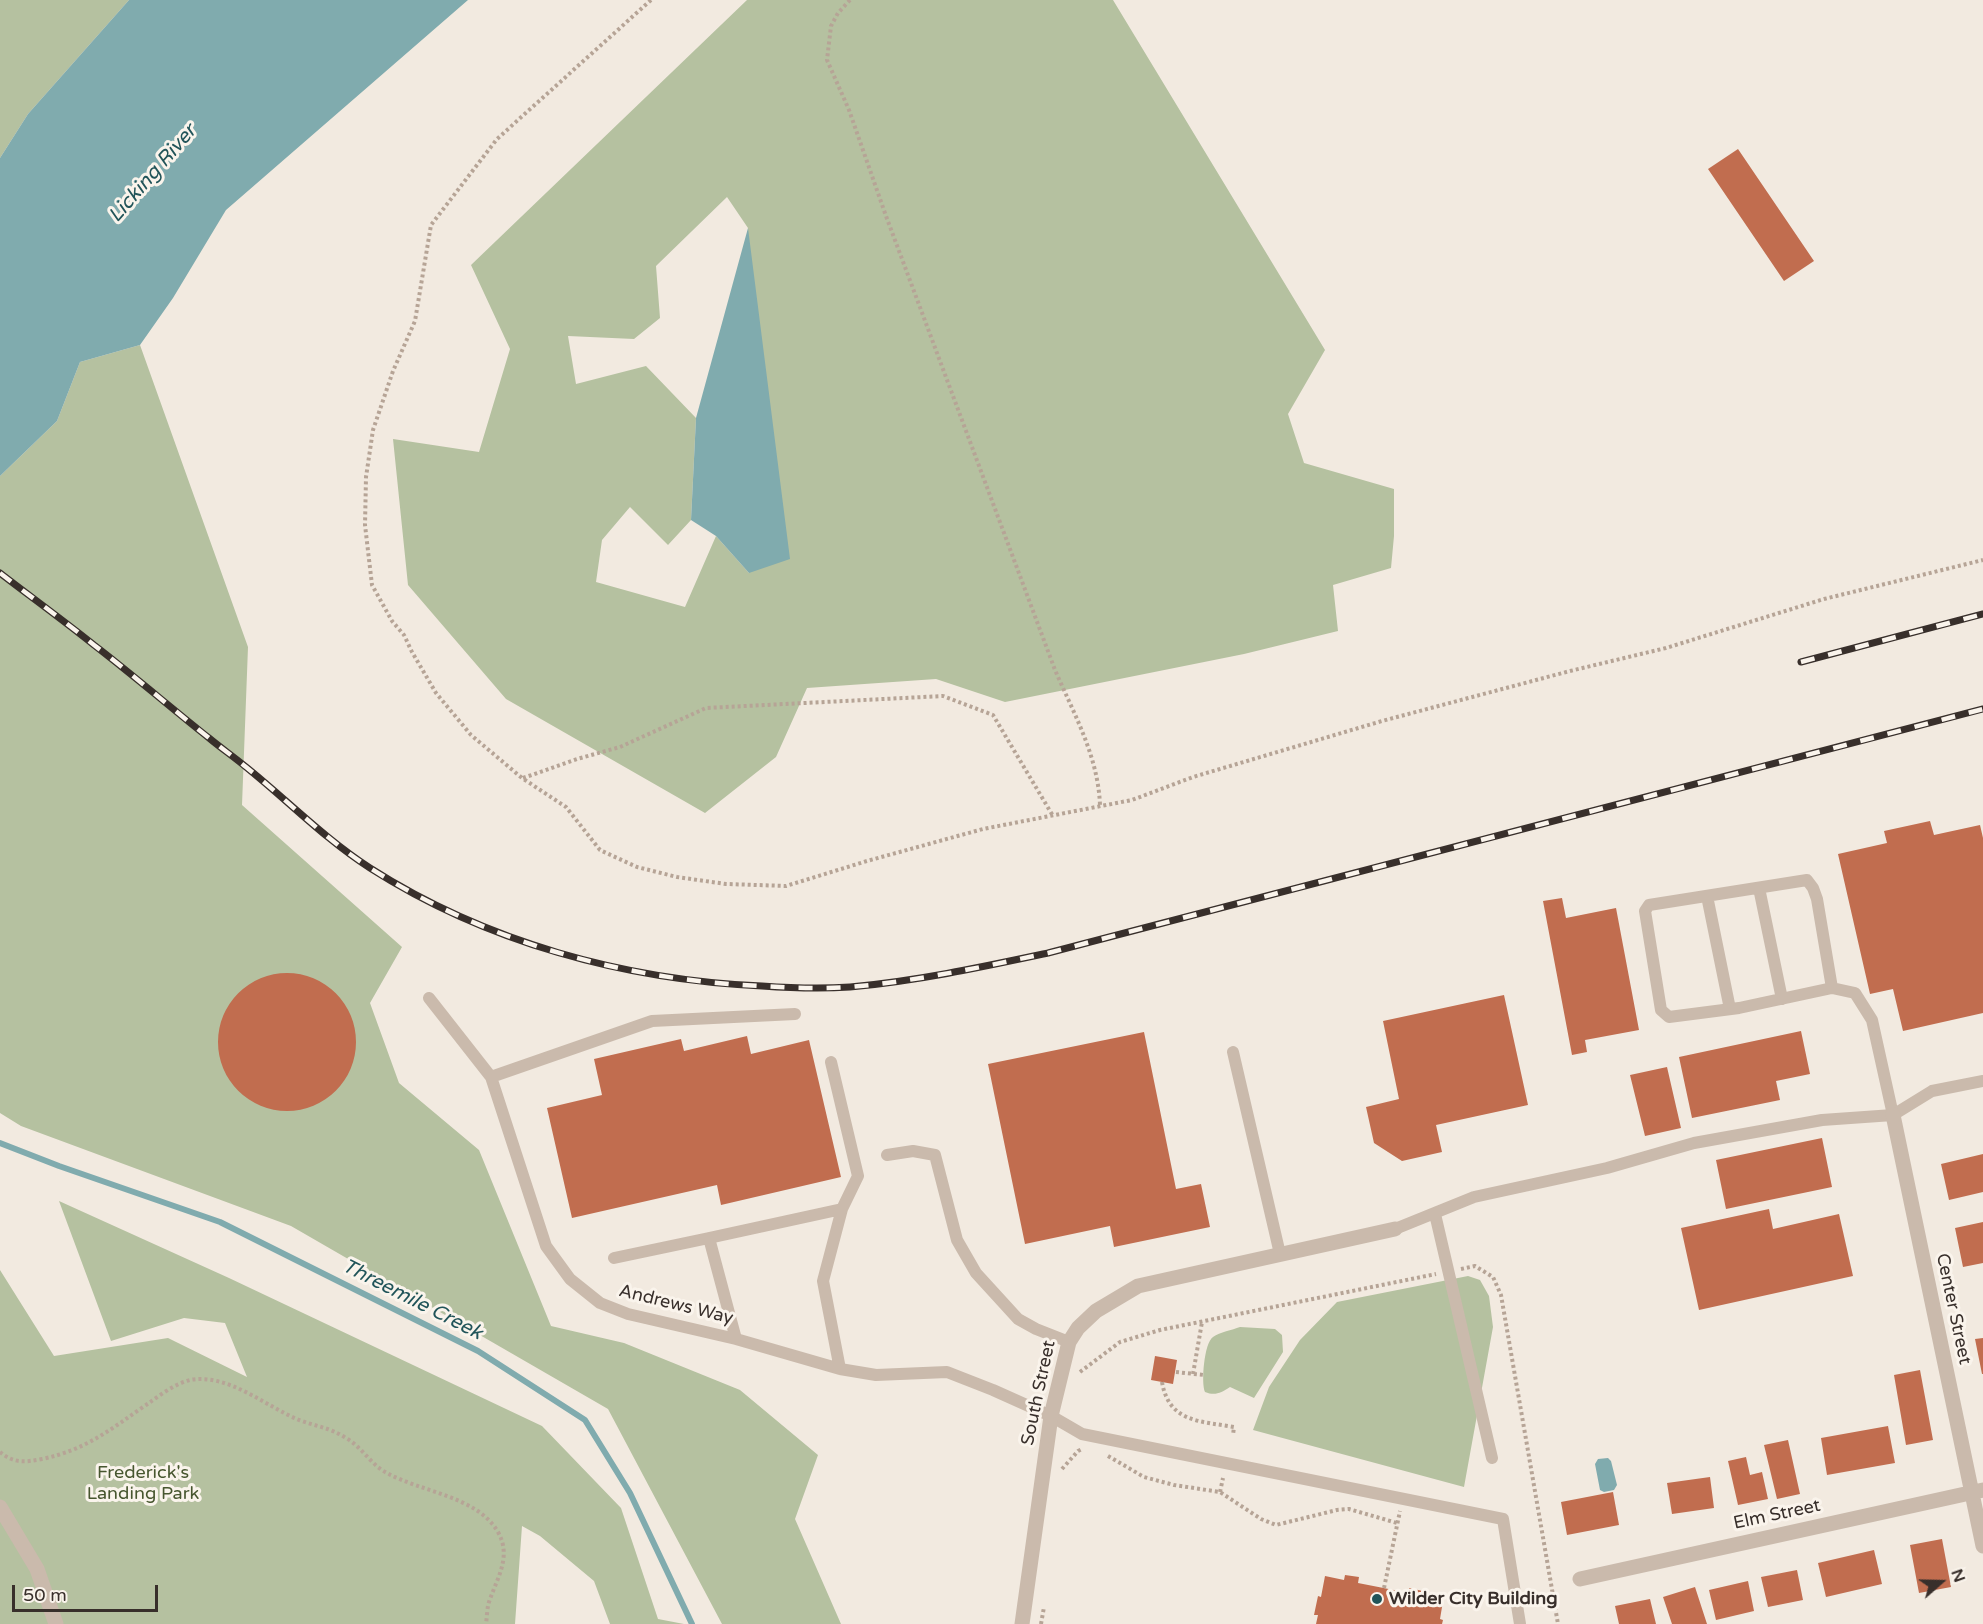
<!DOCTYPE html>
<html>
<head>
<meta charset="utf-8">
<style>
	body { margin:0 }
	#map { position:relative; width:1983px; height:1624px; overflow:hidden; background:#f2eae0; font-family:"Varela Round",sans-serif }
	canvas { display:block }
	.north { position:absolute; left:1911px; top:1552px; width:60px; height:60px; -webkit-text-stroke:4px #faf4ec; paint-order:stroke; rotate:70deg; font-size:16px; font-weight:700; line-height:24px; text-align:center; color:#382f2b }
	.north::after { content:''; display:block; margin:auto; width:21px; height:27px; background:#382f2b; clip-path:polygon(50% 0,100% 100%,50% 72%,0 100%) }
	.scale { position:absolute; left:12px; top:1585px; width:146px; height:27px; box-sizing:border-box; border:3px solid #382f2b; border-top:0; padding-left:8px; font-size:18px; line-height:21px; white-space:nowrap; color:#382f2b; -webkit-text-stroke:4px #faf4ec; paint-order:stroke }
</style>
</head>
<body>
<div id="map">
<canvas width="1983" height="1624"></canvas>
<div class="north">N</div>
<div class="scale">50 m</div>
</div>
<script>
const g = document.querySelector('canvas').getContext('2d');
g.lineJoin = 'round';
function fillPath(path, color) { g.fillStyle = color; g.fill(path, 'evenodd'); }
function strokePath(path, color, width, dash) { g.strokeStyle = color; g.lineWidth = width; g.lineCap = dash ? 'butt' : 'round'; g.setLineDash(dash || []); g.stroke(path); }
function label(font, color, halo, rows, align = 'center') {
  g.font = font + ' "Varela Round",sans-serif'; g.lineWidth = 6; g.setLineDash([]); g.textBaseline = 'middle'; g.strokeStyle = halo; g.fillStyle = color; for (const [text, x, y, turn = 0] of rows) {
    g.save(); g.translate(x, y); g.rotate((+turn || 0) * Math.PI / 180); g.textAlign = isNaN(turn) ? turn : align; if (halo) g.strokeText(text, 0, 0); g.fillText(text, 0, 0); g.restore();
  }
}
const green = new Path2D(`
	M0,0H129L28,114L0,158Z
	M747,0H1113L1325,350L1288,414L1304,463L1394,489V536L1391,568L1333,585L1338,631L1244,654L1005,702L936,679L807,688L776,757L705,813L506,699L408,585L393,439L479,452L510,349L471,265ZM727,197L748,228L749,573L716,536L685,607L596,582L602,540L630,507L668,545L691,520L696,418L646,366L576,384L568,336L634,339L660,318L656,266Z
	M140,345L248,647L242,805L402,947L370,1003L399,1083L479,1150L551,1326L624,1343L740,1390L818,1455L795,1519L841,1624H722L608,1409L291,1226L21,1126L0,1113V476L57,421L80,362Z
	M59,1201L229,1278L542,1426L621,1508L658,1619L684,1624H610L594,1581L540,1536L522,1526L515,1624H0V1270L54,1356L168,1338L247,1377L225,1323L184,1318L111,1341Z
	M1468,1276L1480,1280L1489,1296L1493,1327L1464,1487L1253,1430L1269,1387L1300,1340L1337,1302Z
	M1240,1327L1275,1329L1282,1335L1283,1352L1254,1398L1230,1387C1221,1393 1215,1396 1205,1392C1201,1383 1204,1343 1213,1337C1220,1332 1232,1330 1240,1327Z`);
const water = new Path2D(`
	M129,0H468L226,210L173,298L140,345L80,362L57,421L0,476V158L28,114Z
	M748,228L790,559L749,573L716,536L691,520L696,418Z
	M1608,1458L1611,1461L1617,1485L1614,1490L1604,1492L1600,1490L1595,1464L1598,1459Z`);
const stream = new Path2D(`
	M0,1143L59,1166L220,1222L478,1351L585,1420L630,1493L692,1624`);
const building = new Path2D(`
	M1738,149L1814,261L1784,281L1708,169Z
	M1930,821L1934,835L1980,825L1983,838V1013L1903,1031L1893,989L1870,994L1838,854L1887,843L1884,831Z
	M1562,898L1566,918L1616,908L1639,1030L1585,1040L1587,1052L1572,1055L1543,901Z
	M218 1042a69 69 0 1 1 138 0a69 69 0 1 1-138 0Z
	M1504,995L1528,1105L1436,1125L1442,1152L1402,1161L1374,1143L1366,1107L1399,1099L1383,1021Z
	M1801,1031L1810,1074L1776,1081L1780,1100L1692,1118L1679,1057Z
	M1144,1032L1176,1189L1201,1184L1210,1227L1114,1247L1110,1226L1025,1244L988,1064Z
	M747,1036L751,1054L809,1040L841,1177L721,1205L717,1185L572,1218L547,1108L602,1095L594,1059L681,1039L684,1051Z
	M1667,1067L1681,1128L1645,1136L1630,1075Z
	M1822,1138L1832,1187L1726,1209L1716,1160Z
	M1983,1154V1192L1949,1200L1941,1164Z
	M1769,1209L1773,1229L1839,1214L1853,1276L1699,1310L1681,1228Z
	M1983,1222V1263L1963,1267L1955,1228Z
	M1983,1338V1374H1982L1975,1339Z
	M1155,1356L1177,1360L1173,1384L1151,1380Z
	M1920,1370L1933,1440L1906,1445L1894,1375Z
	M1888,1426L1895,1463L1827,1475L1821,1438Z
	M1788,1440L1800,1494L1777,1499L1764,1445Z
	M1746,1457L1750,1475L1762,1472L1768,1499L1738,1505L1728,1461Z
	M1710,1477L1714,1508L1672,1514L1667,1483Z
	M1613,1492L1619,1525L1567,1535L1561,1502Z
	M1942,1539L1951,1587L1919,1593L1910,1545Z
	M1874,1550L1882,1584L1826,1597L1818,1563Z
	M1797,1570L1803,1600L1768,1607L1761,1577Z
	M1345,1575L1359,1577L1358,1583L1409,1593V1588L1432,1593L1431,1598L1443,1601L1440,1619L1443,1620L1442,1624H1316L1318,1615H1314L1318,1596L1321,1597L1325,1576L1344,1580Z
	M1748,1581L1754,1611L1716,1620L1709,1590Z
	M1695,1587L1707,1624H1672L1663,1597Z
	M1650,1599L1656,1624H1619L1615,1606Z`);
const path = new Path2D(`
	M651,0L497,139L431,225L415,321L393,371L373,430L366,477L365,525L372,585L392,621L404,635L412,652L436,693L471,735L522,778L566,807L600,850L637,867L677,877L726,884L786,886L867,861L983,829L1132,800L1193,777L1382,721L1570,671L1666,648L1824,599L1983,560
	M850,0L838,13L831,26L827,60L849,110L886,216L1055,670C1074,714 1098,756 1100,805
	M523,778L577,759L620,747L706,708L943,696L993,715L1053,816
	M1461,1269L1475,1266L1493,1277L1501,1295L1558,1624
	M1080,1372L1120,1342L1160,1330L1436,1274
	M1176,1372L1204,1375
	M1193,1374L1202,1322
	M1162,1382C1169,1423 1201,1421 1234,1427L1233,1435
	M0,1452C14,1464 26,1462 42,1459C86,1450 111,1429 146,1405C159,1396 174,1384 190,1380C228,1373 265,1406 299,1420C315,1426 331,1428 346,1438C362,1447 371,1465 387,1473C421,1492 477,1496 498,1532C512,1557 497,1578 489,1602C487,1608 487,1617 486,1624
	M1108,1456L1144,1477L1174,1485L1220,1492L1261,1519L1276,1525L1337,1510L1349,1509L1397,1523
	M1062,1469L1078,1451L1082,1449
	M1220,1492L1223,1478
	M1384,1588L1400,1511
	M1041,1624L1044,1607`);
const service = new Path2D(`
	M1759,888L1782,999
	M1707,896L1730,1009
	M1832,988L1817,899L1813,888L1807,880L1649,905L1645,911L1661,1010L1669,1017L1739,1008L1832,988L1855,993L1872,1020L1893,1115
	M429,998L491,1077L546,1246L570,1279L600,1303L628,1314L736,1339L840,1369L876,1375L947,1372L993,1390L1051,1416L1082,1434L1503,1519L1520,1624
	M1233,1052L1280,1254
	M831,1062L858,1176L842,1209
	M491,1077L652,1021L795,1014
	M887,1155L913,1151L935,1155L957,1240L976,1273L1018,1319L1036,1329L1069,1342
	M1435,1214L1492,1458
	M1395,1229L1474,1197L1607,1168L1694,1143L1822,1120L1893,1115L1932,1091L1983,1081
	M614,1258L709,1238
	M736,1339L709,1238L842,1209L823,1281L840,1369`);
const minor = new Path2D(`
	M1893,1115L1983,1546
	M0,1507L37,1569L56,1624
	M1580,1579L1983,1490
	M1022,1624L1051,1416L1069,1342L1078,1328L1096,1311L1138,1286L1395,1229`);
const rail = new Path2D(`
	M0,573C31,597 63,620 94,645C133,675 170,707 209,738C221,748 234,757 246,767C287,800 325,839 370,868C486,942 624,980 762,986C791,988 821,989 850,987C917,981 982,967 1048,953L1983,709
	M1801,662L1983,614`);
const markers = [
	[1377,1599,6,"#215459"]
];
const streetNames = [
	["Andrews Way",676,1305,14],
	["Center Street",1953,1309,78],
	["South Street",1039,1393,-78],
	["Elm Street",1777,1515,-12]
];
const parkNames = [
	["Frederick's",143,1473],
	["Landing Park",143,1494]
];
const poiNames = [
	["Wilder City Building",1389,1599]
];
const waterNames = [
	["Licking River",153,174,-49],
	["Threemile Creek",412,1300,27]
];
fillPath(green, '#b5c1a0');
fillPath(water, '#80abae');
strokePath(stream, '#80abae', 6);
fillPath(building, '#c16d4f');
strokePath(path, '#b6a496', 4, [3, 3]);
strokePath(service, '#cabaac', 12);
strokePath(minor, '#cabaac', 15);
strokePath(rail, '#382f2b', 7);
strokePath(rail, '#faf4ec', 4.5, [14]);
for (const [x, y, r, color] of markers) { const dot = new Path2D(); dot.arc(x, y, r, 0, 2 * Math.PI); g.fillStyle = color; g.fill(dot); strokePath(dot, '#faf4ec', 2); }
label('18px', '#382f2b', '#faf4ec', streetNames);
label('18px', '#47562f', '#faf4ec', parkNames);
label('bold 18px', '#382f2b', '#faf4ec', poiNames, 'left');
label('italic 20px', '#215459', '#faf4ec', waterNames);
</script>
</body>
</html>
